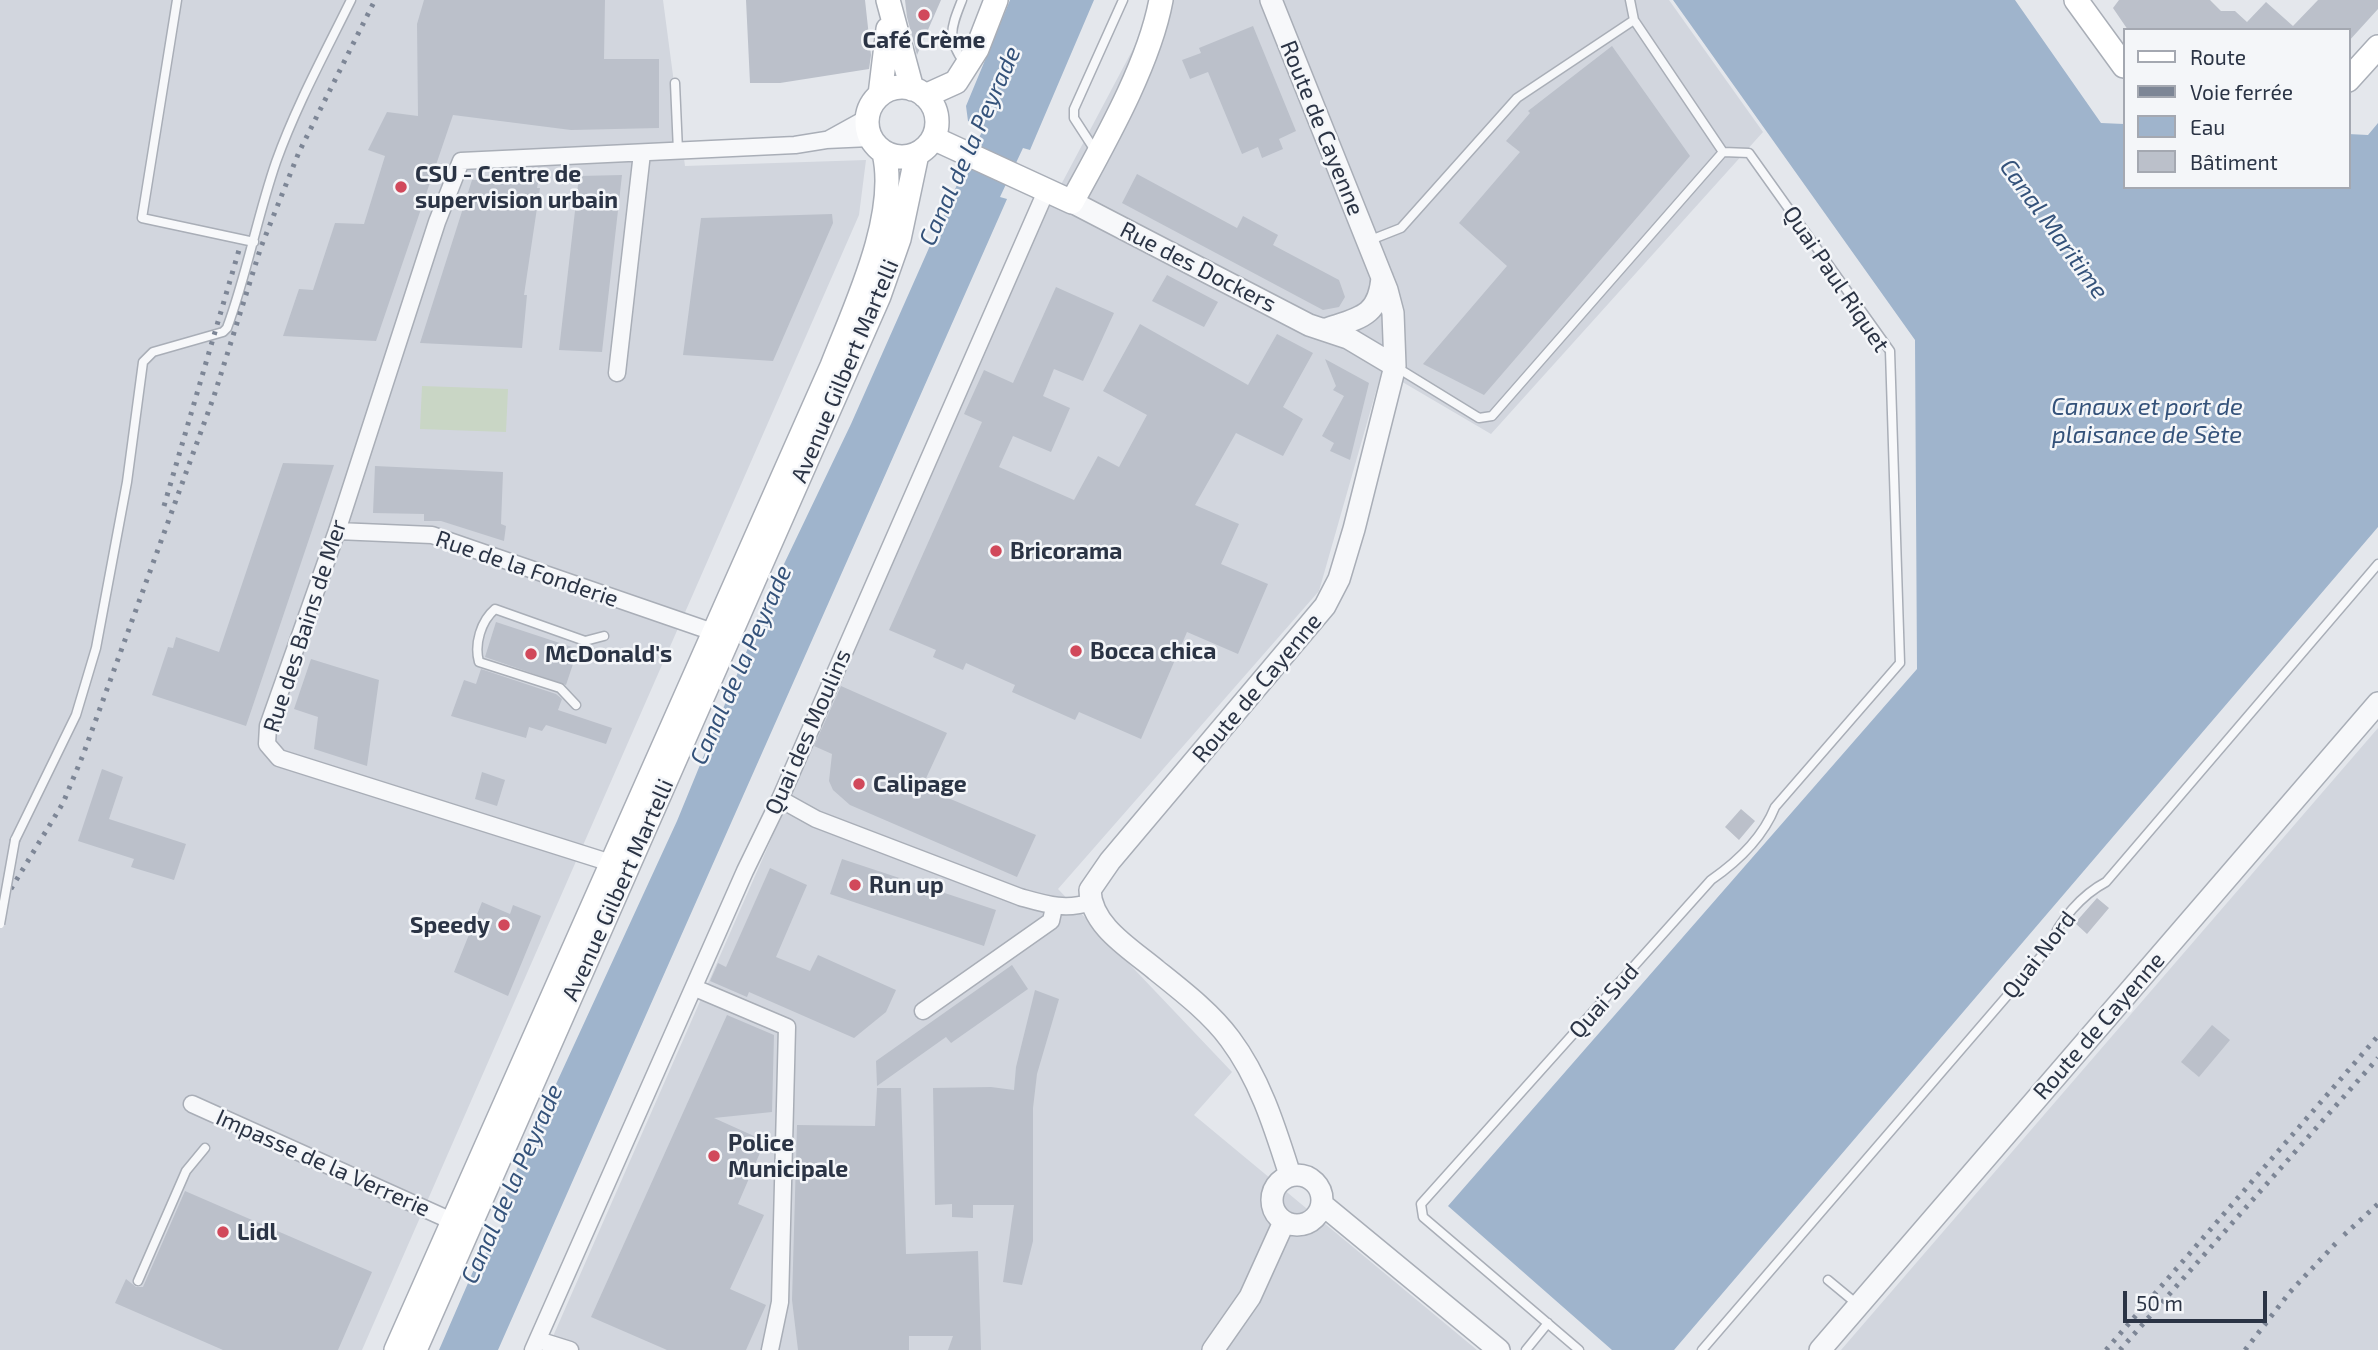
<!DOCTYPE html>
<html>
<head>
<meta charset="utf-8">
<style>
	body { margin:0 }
	#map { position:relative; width:2378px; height:1350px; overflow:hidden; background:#e4e7ec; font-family:"Exo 2",sans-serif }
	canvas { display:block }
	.legend { position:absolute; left:2123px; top:28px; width:228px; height:161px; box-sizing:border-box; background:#f4f6f9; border:2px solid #a4a8b1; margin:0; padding:9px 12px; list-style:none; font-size:21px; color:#2b3445 }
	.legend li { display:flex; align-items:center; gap:14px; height:35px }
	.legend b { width:35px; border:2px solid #a4a8b1 }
	.scale { position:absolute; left:2123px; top:1291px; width:144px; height:32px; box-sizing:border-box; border:4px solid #2b3445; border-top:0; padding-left:9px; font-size:21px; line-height:24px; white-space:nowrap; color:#2b3445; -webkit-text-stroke:5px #f4f6f9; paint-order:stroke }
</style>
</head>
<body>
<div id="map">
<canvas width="2378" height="1350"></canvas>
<ul class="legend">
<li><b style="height:9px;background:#fff"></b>Route</li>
<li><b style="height:9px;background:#7d8696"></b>Voie ferrée</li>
<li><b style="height:19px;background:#9fb4cc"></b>Eau</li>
<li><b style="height:19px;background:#bbc0ca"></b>Bâtiment</li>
</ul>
<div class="scale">50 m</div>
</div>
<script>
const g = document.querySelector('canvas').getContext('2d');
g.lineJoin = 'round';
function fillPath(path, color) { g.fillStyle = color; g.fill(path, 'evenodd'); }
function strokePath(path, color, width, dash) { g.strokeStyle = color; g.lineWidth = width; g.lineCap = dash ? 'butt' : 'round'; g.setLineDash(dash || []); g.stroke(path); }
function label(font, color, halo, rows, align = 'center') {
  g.font = font + ' "Exo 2",sans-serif'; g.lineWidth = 5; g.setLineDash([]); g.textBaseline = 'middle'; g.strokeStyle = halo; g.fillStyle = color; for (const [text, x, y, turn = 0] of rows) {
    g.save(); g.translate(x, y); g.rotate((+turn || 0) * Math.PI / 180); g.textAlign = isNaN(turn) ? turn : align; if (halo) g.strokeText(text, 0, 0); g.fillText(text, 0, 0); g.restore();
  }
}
const built = new Path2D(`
	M0,0H663L685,166L866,160L859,215L362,1350H0Z
	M1159,0H1669L1763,132L1491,434L1382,370L1319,591L1058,889L1232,1072L1194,1115L1477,1350H547L1046,213Z
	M2378,728V1350H1841Z`);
const green = new Path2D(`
	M422,386L508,389L506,432L420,429Z`);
const water = new Path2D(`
	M1010,0H1094L1030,150L1023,148L1000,197L1007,199C838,583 667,966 498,1350H439L478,1260L488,1251L504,1221L499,1208L677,821L773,587L851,424L960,178L966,179L968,173L962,170L983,130L968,121L966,106Z
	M1673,0H2015L2101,123L2124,124V187H2348V134L2368,135L2378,123V527L1674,1350H1612L1448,1206L1917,669L1915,340Z`);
const building = new Path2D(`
	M424,0H605L604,59H659V128L571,130L453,115L376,341L283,336L299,289L313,290L335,223L364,224L385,156L368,150L387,112L418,116L417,24Z
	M746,0H865L871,55L869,69L780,83H750Z
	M905,0H941L917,55L907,17Z
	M2119,0H2210L2221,11H2235L2247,22L2266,2L2293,26L2318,0H2378V9L2348,42V30H2128L2113,8Z
	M1253,26L1296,131L1279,139L1283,149L1262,158L1258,147L1242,154L1208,72L1190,79L1182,60L1201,53L1199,48Z
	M1612,46L1690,156L1484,395L1423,364L1507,266L1459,223L1520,152L1506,141L1530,113L1528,111Z
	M1137,174L1237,228L1243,216L1278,235L1273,245L1339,280L1345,297L1339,307L1323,310L1122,203Z
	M622,175L602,352L559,350L579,176Z
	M539,178L537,188H540L524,295H527L522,348L420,343L472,180Z
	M832,214L833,223L773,361L683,355L701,218Z
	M1167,275L1218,302L1204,327L1152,301Z
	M1056,287L1114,313L1083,381L1054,369L1043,396L1070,408L1051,452L1013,436L999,467L1074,500L1098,456L1119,467L1147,415L1103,391L1140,324L1248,385L1277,334L1313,353L1283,407L1303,419L1283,456L1236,433L1195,505L1239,524L1221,564L1268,584L1238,654L1187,632L1141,739L1079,712L1075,720L1012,692L1015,685L966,663L963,670L933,657L936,650L889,630L982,422L964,414L984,370L1013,383Z
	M1325,359L1369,383L1350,460L1330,451L1334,443L1322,436L1344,396L1333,390L1336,386Z
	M283,463L334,465L246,726L152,695L168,647L173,648L176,637L219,652Z
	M375,466L503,472L501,524L506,526L504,541L441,521H424V514L373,513Z
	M496,622L578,649L566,685L485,657Z
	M311,659L379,680L367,766L314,749L318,717L294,709Z
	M481,669L556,694L562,699L558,710L612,728L606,744L546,725L542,731L529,727L526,738L451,716L464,680L476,684Z
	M841,686L947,733L922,787L1036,835L1017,877L850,805L833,790L829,781L832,754L814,746Z
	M102,769L123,777L109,819L186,844L174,880L131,867L134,859L78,841Z
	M482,772L505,780L497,806L475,799Z
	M1741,809L1755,821L1739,840L1725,827Z
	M842,859L996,910L984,946L830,894Z
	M770,868L807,885L776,957L810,971L818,955L896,990L886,1012L854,1038L749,992L747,997L710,981L718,963L726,967Z
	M2097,898L2109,908L2087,934L2075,923Z
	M482,902L510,914L513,905L541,916L508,996L454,972Z
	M1012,965L1028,989L951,1043L946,1037L877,1086L876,1061Z
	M1035,990L1059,999L1037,1074L1033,1108V1241L1022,1285L1003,1282L1014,1205H973V1218L952,1217V1204L935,1205L933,1088L991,1087L1014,1090L1016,1067Z
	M727,1015L774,1035L772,1112L714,1118L765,1141L738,1204L764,1215L730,1289L766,1305L746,1350H667L591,1317Z
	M2212,1025L2230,1040L2199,1077L2181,1062Z
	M877,1088H901L906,1254L978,1251L981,1350H948L953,1336H909V1350H798L792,1300L797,1125L875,1126Z
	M185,1191L372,1272L338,1350H223L115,1303L126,1279L136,1287H143Z`);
const service = new Path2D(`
	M177,0L142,218L254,242
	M962,0C951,28 946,38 965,64
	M1630,0L1634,20L1723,152
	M675,83L678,151
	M1096,152L1074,118V109L1123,0
	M1368,241L1401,228L1517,98L1634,20
	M1396,367L1479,418L1492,416L1723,152
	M576,705L560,688L479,662C474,644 481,621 495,609L585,641L604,636
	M15,840L76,715L96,648L127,482L143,362L153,352L223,332L227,328C247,274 257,217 276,162C296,106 325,53 351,0
	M1828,1280L1857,1304
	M138,1281L186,1171L205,1148
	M1526,1350L1548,1323
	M1579,1350L1423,1217L1421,1204L1711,880C1737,862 1763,837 1775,807L1900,663L1890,351L1749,153L1723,152
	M1702,1350L2050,946C2058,921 2083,894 2106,882L2378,564`);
const minor = new Path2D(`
	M829,139L867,118
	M617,373L642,153
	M337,531L432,535L713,632
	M780,799L816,819L1020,897C1045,904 1065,911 1091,902
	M611,863L279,758L267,744L268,726L337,531L437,222L461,161L795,145L826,140L870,138
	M695,988L787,1027L780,1302L770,1350
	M923,1011L1051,921L1054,907
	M192,1104L454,1222
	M538,1340L570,1350
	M533,1350L745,871L780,799L1047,189`);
const tertiary = new Path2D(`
	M1271,0L1387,290L1393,313L1395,366L1354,529L1339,579L1325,606L1110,861L1090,890C1091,926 1131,949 1156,970C1181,990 1211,1013 1230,1039C1260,1079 1275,1128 1290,1175
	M1072,202L1309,325L1348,338L1395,366
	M1326,329C1359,318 1379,317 1382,277
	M1272 1200a25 25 0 1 1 50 0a25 25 0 1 1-50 0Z
	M1323,1205L1499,1350
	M1213,1350L1250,1297L1284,1222
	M1820,1350L2378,703`);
const secondary = new Path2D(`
	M888,0L912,89
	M2076,0L2124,66
	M2348,80L2378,47
	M867 122a35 35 0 1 1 70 0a35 35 0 1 1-70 0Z
	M880,95L888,29
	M925,96L956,82L977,49L996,0
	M933,138L1072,202C1104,143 1149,65 1161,0
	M396,1350L832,366C855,307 899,216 884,153
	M415,1350L879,296L899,239L917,154`);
const rail = new Path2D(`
	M164,506L239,250
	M0,907L63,803L83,755L214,396L261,247L299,152L375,0
	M2344,1235L2378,1204
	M2106,1350L2378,1036
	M2120,1350L2378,1058
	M2245,1350L2290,1292L2337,1242`);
const serviceBridge = new Path2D(`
	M0,924L15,840`);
const markers = [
	[924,15,7,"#d1495b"],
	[401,187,7,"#d1495b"],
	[996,551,7,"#d1495b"],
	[1076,651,7,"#d1495b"],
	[531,654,7,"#d1495b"],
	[859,784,7,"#d1495b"],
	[855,885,7,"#d1495b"],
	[504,925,7,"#d1495b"],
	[714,1156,7,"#d1495b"],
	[223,1232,7,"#d1495b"]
];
const poiNames = [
	["Café Crème",924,40,"center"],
	["CSU - Centre de",415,174],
	["supervision urbain",415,200],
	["Bricorama",1010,551],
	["Bocca chica",1090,651],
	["McDonald's",545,654],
	["Calipage",873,784],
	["Run up",869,885],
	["Speedy",490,925,"right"],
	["Police",728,1143],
	["Municipale",728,1169],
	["Lidl",237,1232]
];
const streetNames = [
	["Route de Cayenne",1322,128,68],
	["Rue des Dockers",1198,267,27],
	["Quai Paul Riquet",1836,279,56],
	["Avenue Gilbert Martelli",845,371,-67],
	["Rue de la Fonderie",527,569,19],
	["Rue des Bains de Mer",305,626,-72],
	["Route de Cayenne",1257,688,-50],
	["Quai des Moulins",808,732,-66],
	["Avenue Gilbert Martelli",618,890,-66],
	["Quai Nord",2039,955,-52],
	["Quai Sud",1604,1001,-48],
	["Route de Cayenne",2099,1026,-49],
	["Impasse de la Verrerie",323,1163,24]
];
const waterNames = [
	["Canal de la Peyrade",970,146,-66],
	["Canal Maritime",2054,229,54],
	["Canaux et port de",2147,407],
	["plaisance de Sète",2147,435],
	["Canal de la Peyrade",741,665,-66],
	["Canal de la Peyrade",512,1184,-66]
];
fillPath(built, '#d2d6de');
fillPath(green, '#c9d6c5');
fillPath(water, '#9fb4cc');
fillPath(building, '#bbc0ca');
strokePath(service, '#a9aeb7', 11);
strokePath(minor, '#a9aeb7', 19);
strokePath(tertiary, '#a9aeb7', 24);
strokePath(secondary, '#a9aeb7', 26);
strokePath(service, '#f7f8fa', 8);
strokePath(minor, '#f7f8fa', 16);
strokePath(tertiary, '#f7f8fa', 21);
strokePath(secondary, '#fff', 23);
strokePath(rail, '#7d8696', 5, [3.5, 7]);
strokePath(serviceBridge, '#a9aeb7', 11, []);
strokePath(serviceBridge, '#f7f8fa', 8);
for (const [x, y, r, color] of markers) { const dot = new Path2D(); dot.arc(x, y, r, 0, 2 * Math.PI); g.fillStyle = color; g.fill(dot); strokePath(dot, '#f4f6f9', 2.5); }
label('bold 23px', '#2b3445', '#f4f6f9', poiNames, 'left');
label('23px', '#2b3445', '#f4f6f9', streetNames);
label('italic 24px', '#34527a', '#f4f6f9', waterNames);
</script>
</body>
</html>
